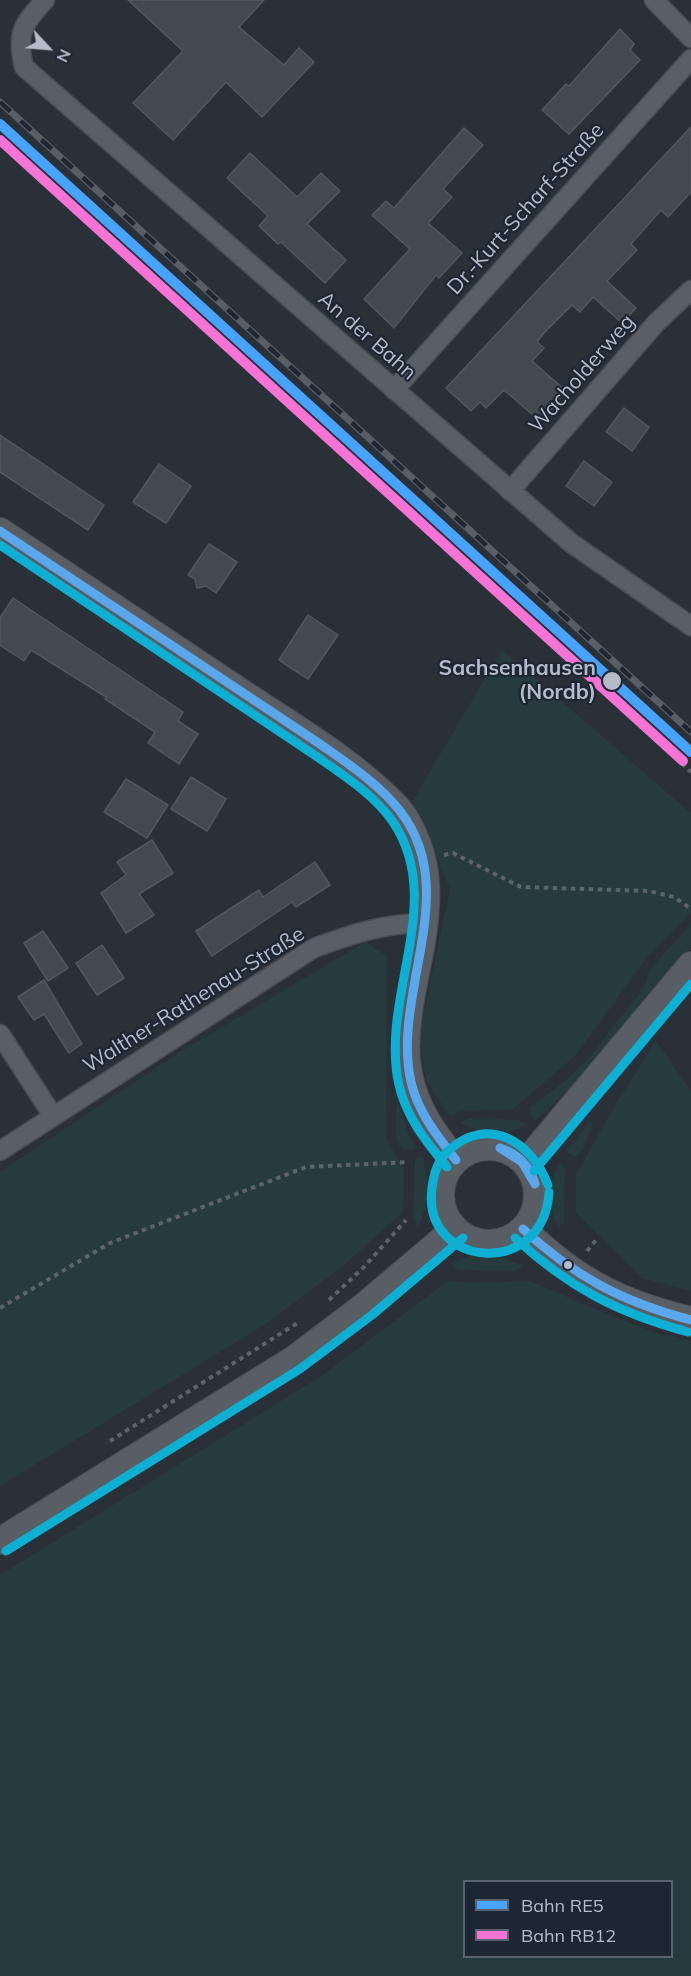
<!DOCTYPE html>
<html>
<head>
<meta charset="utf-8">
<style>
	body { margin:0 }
	#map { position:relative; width:691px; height:1976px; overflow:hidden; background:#2a3038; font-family:Mulish,sans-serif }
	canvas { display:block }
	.legend { position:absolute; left:463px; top:1880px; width:210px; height:78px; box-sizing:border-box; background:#1d2633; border:2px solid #59626f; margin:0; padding:8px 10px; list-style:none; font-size:18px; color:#b4bcc9 }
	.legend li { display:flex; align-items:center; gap:12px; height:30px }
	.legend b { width:30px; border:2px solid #59626f }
	.north { position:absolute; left:18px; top:18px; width:60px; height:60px; -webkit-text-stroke:4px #1d2633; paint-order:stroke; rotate:116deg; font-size:16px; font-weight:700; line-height:24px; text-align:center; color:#b4bcc9 }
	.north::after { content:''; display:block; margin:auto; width:21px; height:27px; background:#b4bcc9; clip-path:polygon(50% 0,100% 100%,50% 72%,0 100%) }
</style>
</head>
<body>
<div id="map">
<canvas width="691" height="1976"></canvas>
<ul class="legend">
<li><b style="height:8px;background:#46a3ff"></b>Bahn RE5</li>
<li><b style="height:8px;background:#f673d6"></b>Bahn RB12</li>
</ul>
<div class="north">N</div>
</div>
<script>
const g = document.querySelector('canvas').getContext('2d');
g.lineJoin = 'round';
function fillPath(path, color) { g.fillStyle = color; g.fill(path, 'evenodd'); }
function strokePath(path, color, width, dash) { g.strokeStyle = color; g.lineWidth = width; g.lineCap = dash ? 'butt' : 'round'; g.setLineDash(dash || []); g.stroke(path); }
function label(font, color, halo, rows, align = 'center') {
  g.font = font + ' Mulish,sans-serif'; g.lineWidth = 4.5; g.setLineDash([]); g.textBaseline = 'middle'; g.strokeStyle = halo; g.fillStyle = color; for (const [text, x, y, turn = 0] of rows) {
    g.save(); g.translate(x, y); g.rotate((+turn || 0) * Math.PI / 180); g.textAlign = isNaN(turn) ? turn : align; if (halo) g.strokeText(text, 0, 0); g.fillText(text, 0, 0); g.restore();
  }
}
const green = new Path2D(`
	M502,650L691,813V913L649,955L575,1056L513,1109L462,1111L450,1116L426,1082L419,1033L450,889L412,802Z
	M691,924V948C651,984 625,1030 589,1069C573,1088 553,1104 535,1121L531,1115V1107L571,1076L590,1057L644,987L651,968Z
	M365,942L387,956L386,1138L404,1170L403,1212L342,1267L266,1324L0,1486V1172L180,1052Z
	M656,1041L691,1091V1291L642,1278L576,1213V1175L614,1107Z
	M397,1100L408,1133L416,1146L413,1149H402C392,1136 397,1115 397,1100Z
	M469,1118L518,1120L528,1125C503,1135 484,1135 460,1123Z
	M593,1119L584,1149L575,1157L565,1151Z
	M422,1155C429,1180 431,1203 418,1227L413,1219L415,1159Z
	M559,1162L565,1168L564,1222L558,1229C549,1205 549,1185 559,1162Z
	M470,1256H499L524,1266L515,1271L463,1270L455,1268L450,1263Z
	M449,1280L466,1283L529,1281L651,1332L691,1341V1976H0V1575L323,1375ZM464,1882H672V1956H464Z`);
const building = new Path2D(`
	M128,0H264L239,27L284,65L299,48L314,62L262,117L226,82L173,140L133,103L183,51Z
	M620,29L634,44L630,50L640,60L569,134L542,110L566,84L569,86Z
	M691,127V192L668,217L661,210L631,244L637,250L607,281L636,308L622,323L593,297L580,312L572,305L544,333L537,342L544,348L532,361L566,391L541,422L504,390L486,408L480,402L471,411L446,388Z
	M464,128L483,145L443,189L452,197L428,223L462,253L439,278L436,275L394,328L364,299L410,249L372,215L386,201L394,208Z
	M250,153L297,197L321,173L340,191L307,224L346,260L325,283L281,242L278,244L259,226L268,216L227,178Z
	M624,408L649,427L632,451L606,432Z
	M0,435L104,505L88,530L0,472Z
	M584,461L612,482L594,506L566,486Z
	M159,464L191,486L166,523L133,502Z
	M209,544L237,562L216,593L206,586L197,588L195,579L188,575Z
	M13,598L183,712L178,721L198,734L179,764L148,743L155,732L105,699L106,697L31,650L24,661L0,645V618Z
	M308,615L338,635L308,679L279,660Z
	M191,777L226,799L207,831L171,809Z
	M126,779L168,805L147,838L104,812Z
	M152,840L173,873L139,894L154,915L126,933L101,893L126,875L117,862Z
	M315,862L330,885L296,907L292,902L212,956L196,931L259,890L263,897Z
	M43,931L68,968L48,981L24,943Z
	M102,945L124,978L97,995L76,963Z
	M44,980L82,1044L69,1053L44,1014L34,1020L18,997Z`);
const path = new Path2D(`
	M662,745L691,772
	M444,855L453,853L521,887L649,891L674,897L691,909
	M587,1251L596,1240
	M329,1300L364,1267L406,1220
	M0,1308L110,1243L306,1167L409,1162
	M110,1441L299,1322`);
const street = new Path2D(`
	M45,0C22,25 16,34 24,67L571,543L691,626
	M654,0L691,38
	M394,390L691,59
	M510,491L656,323L691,290
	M0,1034L53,1116
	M0,1151L314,948C352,934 385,923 425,923`);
const secondary = new Path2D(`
	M0,531C79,584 159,637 238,690C292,726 350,759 396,806C407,817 418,842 422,858C430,886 426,920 421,948C403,1038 390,1085 456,1160
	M441 1195a48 48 0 1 1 96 0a48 48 0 1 1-96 0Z
	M525,1163L691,965
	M523,1229C575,1280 620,1303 691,1320
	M0,1541L294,1359L364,1306L455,1229`);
const rail = new Path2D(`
	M0,102L691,732`);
const bus1 = new Path2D(`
	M0,531L320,744C347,763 379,784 400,811C463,892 391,993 411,1082C418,1112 437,1136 456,1160
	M500,1148C518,1154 530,1166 535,1184
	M500,1148L522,1162L535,1184
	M523,1229C575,1277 623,1302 691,1320`);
const bus2 = new Path2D(`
	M0,545L313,754C340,773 374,794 393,822C447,902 379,998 399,1085C406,1117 427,1143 447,1167
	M534,1171L691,984
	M548,1185C532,1142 488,1114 448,1151C437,1162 434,1173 432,1188C421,1268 544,1280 549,1192
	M515,1238C568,1287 618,1313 688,1332
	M6,1551L300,1369L372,1315L463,1238`);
const rail1 = new Path2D(`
	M0,124L691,752`);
const rail2 = new Path2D(`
	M0,140L683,761`);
const markers = [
	[612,681,10,"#b4bcc9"],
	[568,1265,5,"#b4bcc9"]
];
const streetNames = [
	["Dr.-Kurt-Scharf-Straße",526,209,-48],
	["An der Bahn",367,336,41],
	["Wacholderweg",582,374,-49],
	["Walther-Rathenau-Straße",194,1000,-32]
];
const stopNames = [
	["Sachsenhausen",596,669],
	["(Nordb)",596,693]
];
fillPath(green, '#273a3e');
fillPath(building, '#444950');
strokePath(building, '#52575f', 1.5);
strokePath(street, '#484c53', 21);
strokePath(secondary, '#484c53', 28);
strokePath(path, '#5d636a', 4, [4.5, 4.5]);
strokePath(street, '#5a5e66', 18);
strokePath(secondary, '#595d64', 26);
strokePath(rail, '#595d64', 7);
strokePath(rail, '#1d2633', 4.5, [14]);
strokePath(bus1, '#5aa8eb', 9);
strokePath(bus2, '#0dafd3', 9);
strokePath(rail1, '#46a3ff', 10);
strokePath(rail2, '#f673d6', 10);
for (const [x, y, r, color] of markers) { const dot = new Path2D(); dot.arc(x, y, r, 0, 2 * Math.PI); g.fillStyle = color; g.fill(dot); strokePath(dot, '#1d2633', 2); }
label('21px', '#b4bcc9', '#1d2633', streetNames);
label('bold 21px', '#b4bcc9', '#1d2633', stopNames, 'right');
</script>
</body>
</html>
